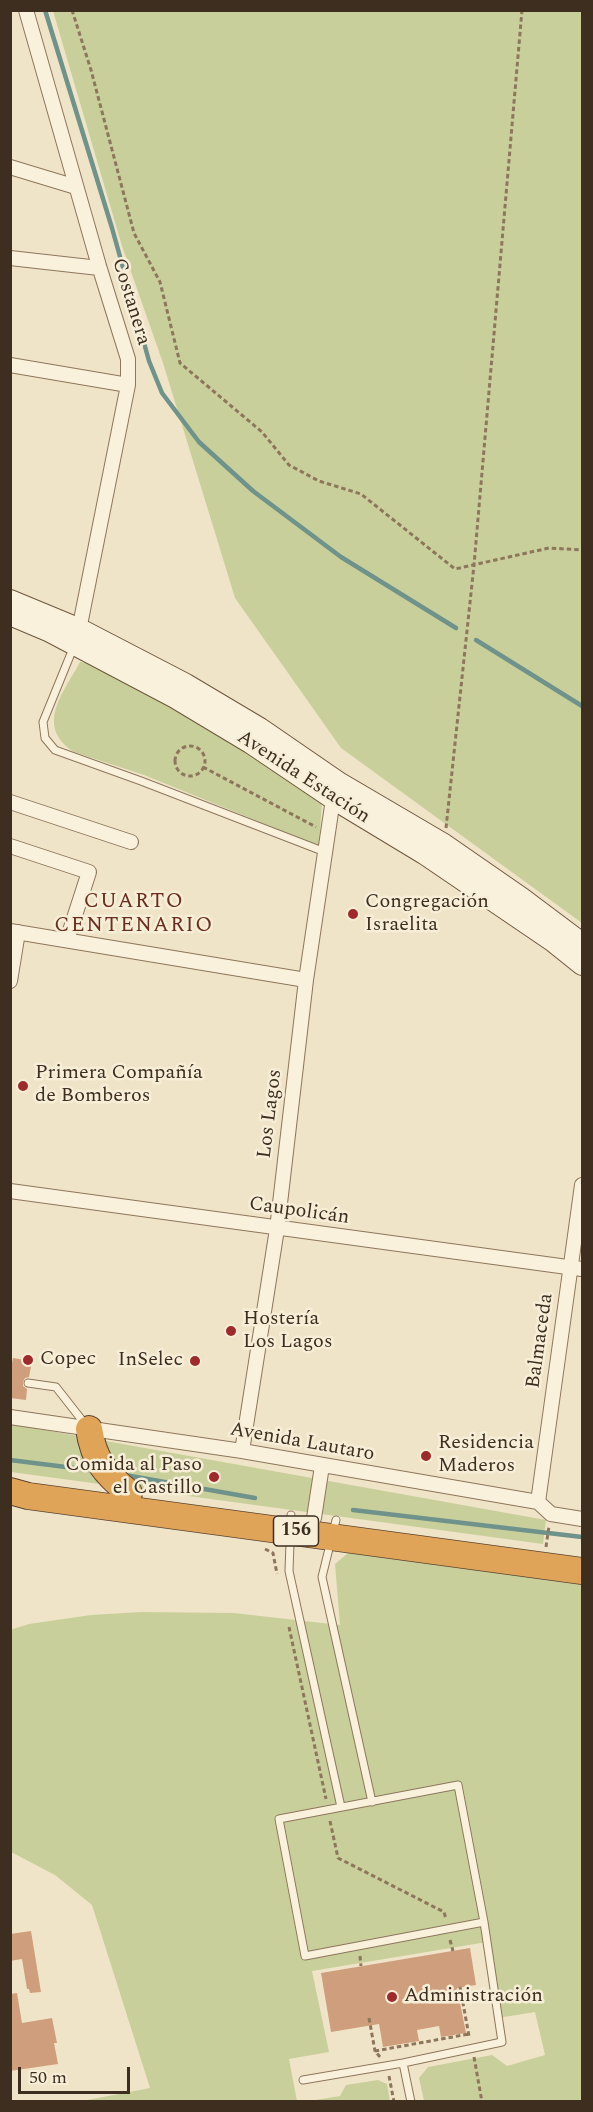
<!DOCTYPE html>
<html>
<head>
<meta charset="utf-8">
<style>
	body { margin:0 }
	#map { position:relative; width:593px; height:2112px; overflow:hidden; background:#f0e4c8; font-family:Spectral,serif }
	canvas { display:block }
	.frame { position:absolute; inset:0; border:12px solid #3d2e20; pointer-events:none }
	.scale { position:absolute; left:18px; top:2067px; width:112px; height:27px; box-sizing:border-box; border:3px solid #3d2e20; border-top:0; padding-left:8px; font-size:18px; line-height:21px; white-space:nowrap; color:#3d2e20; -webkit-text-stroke:4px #f7eed8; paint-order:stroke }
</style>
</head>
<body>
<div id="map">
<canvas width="593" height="2112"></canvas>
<div class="frame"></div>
<div class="scale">50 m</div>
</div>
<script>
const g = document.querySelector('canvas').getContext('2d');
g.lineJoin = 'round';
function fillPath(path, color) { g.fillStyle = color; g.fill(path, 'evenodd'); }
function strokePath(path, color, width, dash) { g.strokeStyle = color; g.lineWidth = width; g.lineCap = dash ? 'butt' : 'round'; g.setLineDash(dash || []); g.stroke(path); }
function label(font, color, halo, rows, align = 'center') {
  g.font = font + ' Spectral,serif'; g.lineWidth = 5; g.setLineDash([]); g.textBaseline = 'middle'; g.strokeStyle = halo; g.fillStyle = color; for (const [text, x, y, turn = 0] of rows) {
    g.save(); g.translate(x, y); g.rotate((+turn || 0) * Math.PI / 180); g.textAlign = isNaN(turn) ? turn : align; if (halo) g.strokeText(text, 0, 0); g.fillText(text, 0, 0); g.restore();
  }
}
const green = new Path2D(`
	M53,11H582V923L341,748L235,598L163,363L122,246Z
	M80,662L98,665L206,723L322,801L319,846L144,775L74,752C34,726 64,692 80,662Z
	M11,1424L546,1520L543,1544L11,1472Z
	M355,1547L582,1579V2101H424L419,2078L428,2067L492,2055L507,2066L545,2055L535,2012L498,2018L487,1942L312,1971L329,2052L289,2059L297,2101H82L150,2088L92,1905L55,1875L11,1852L10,1630L29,1624L91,1615L141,1612L234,1613L340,1625L335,1564Z
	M378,2080L387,2084L390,2101H309L340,2096L346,2085Z`);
const stream = new Path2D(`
	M45,10L112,228L149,361L162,393L199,442L253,491L341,557L456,628
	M476,640L582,706
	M10,1460L90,1470
	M125,1475L255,1498
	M353,1510L582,1537`);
const building = new Path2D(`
	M13,1358L32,1361L29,1377L25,1378L23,1382V1386L27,1389L26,1400L10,1398V1374Z
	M31,1931L41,1992L30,1993L29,1989H27L22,1959L10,1961V1934Z
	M470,1948L476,1985L457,1988L466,2033L441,2037L439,2026L417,2030L419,2041L383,2047L379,2024L331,2032L321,1973Z
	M17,1993L22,2023L52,2018L57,2043H54L58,2064L10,2071V1994Z`);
const path = new Path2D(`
	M72,10L91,70L134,233L160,282L180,363L262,432L289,465L319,481L361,494L455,569L549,548L582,550
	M175 761a15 15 0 1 1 30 0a15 15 0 1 1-30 0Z
	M203,767L316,827
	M446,828L474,565L522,10
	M546,1547L549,1526
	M265,1549L273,1553L277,1574
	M289,1627L326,1799
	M330,1821L338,1858L444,1912L446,1919
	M450,1940L453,1951
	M360,1956L361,1966
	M460,1987L469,2036
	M369,2018L375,2051
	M380,2057L375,2051L469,2034
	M474,2057L482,2102
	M389,2076L394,2102`);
const lane = new Path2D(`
	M74,646L43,722L45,738L55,750L141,781L325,852
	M28,1383L56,1387L85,1424
	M291,1515L289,1571L341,1807
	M336,1520L322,1577L372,1802
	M458,1785L484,1922L305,1956L279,1819Z
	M403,2063L411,2102
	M303,2080L403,2063L502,2042L484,1922`);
const street = new Path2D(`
	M26,10L99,266L128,359V385L78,635
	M10,167L76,187
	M10,258L99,268
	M10,365L128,385
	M10,802L131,842
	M10,846L89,872L67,940
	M10,931L306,980
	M10,981L18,932
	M10,1191L582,1269
	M10,1417L242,1451L538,1502L551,1514L582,1519
	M242,1451L277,1229L306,980L333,799L337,792
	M538,1502L582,1185
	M314,1518L322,1466`);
const secondary = new Path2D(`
	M10,600L80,629L186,684L260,728L340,783L444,844L522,898L582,943
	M10,615L48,631L175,698L250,743L333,799L424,854L552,941L582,965`);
const highway = new Path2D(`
	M89,1429C94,1461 105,1473 129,1493
	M10,1491L28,1496L582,1571`);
const markers = [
	[353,914,6,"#9e2a2b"],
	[23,1086,6,"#9e2a2b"],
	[231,1331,6,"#9e2a2b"],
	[28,1360,6,"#9e2a2b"],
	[195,1361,6,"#9e2a2b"],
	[426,1456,6,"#9e2a2b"],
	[214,1477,6,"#9e2a2b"],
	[392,1997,6,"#9e2a2b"]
];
const shields = [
	[296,1531,45]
];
const shieldNames = [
	["156",296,1531]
];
const streetNames = [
	["Costanera",130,302,73],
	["Avenida Estación",303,778,33],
	["Los Lagos",271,1114,-83],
	["Caupolicán",299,1212,8],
	["Balmaceda",541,1341,-82],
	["Avenida Lautaro",302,1443,10]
];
const poiNames = [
	["Congregación",365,903],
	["Israelita",365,926],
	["Primera Compañía",35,1074],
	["de Bomberos",35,1097],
	["Hostería",243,1320],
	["Los Lagos",243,1343],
	["Copec",40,1360],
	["InSelec",183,1361,"right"],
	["Residencia",438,1444],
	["Maderos",438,1467],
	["Comida al Paso",202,1466,"right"],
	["el Castillo",202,1489,"right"],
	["Administración",404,1997]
];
const neighbourhoodNames = [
	["CUARTO",134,903],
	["CENTENARIO",134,927]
];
fillPath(green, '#c9cf9b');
strokePath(stream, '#6f938a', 4.5);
fillPath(building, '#cf9f7d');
strokePath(lane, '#8d765c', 9);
strokePath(street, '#8d765c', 16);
strokePath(secondary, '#6f573f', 22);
strokePath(highway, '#5b4430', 28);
strokePath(path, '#8d765c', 3, [4.5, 3]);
strokePath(lane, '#faf1dc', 7);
strokePath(street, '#faf1dc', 14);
strokePath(secondary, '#faf1dc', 20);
strokePath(highway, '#e0a458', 26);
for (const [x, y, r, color] of markers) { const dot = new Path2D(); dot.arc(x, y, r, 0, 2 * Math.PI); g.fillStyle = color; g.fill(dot); strokePath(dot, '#f7eed8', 2); }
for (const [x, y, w] of shields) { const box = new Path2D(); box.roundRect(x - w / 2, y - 15, w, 30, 4.5); g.fillStyle = '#f7eed8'; g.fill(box); strokePath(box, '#3d2e20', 1.5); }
label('bold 18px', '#3d2e20', null, shieldNames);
label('20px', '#3d2e20', '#f7eed8', streetNames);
label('20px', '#3d2e20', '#f7eed8', poiNames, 'left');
g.letterSpacing = '1.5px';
label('21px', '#6b2e1e', '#f7eed8', neighbourhoodNames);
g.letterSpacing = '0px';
</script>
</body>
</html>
